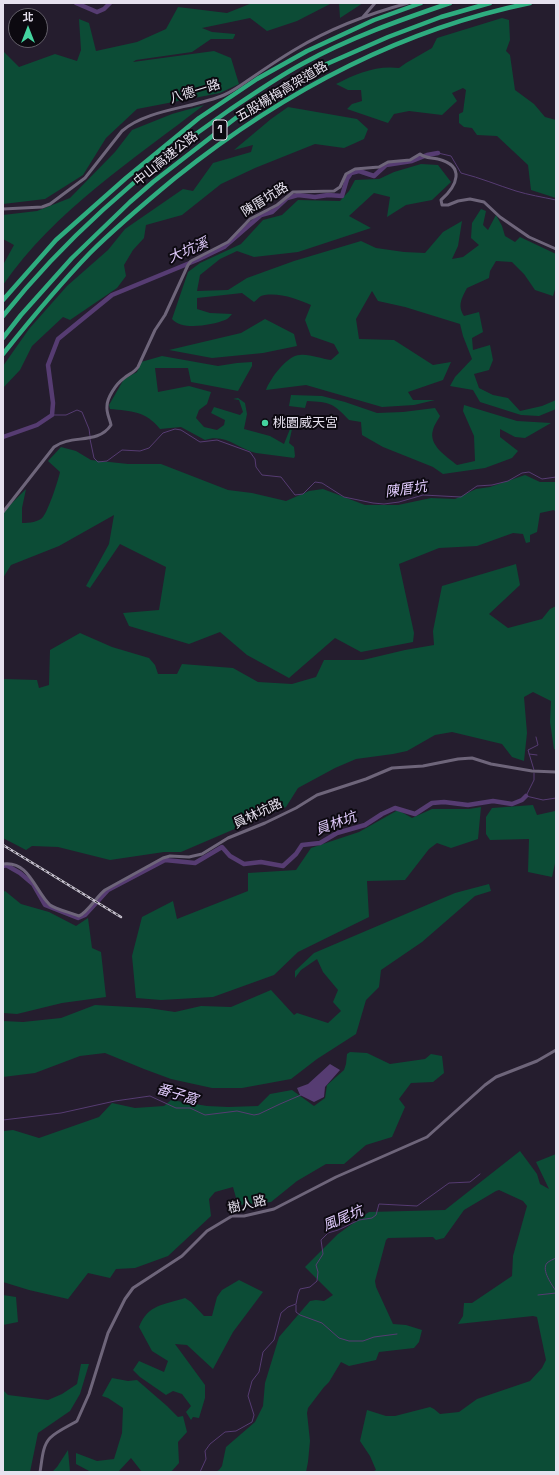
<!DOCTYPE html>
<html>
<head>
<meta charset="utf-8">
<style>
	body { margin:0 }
	#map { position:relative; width:559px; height:1475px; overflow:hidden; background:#251d2e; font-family:"Space Grotesk","Noto Sans TC",sans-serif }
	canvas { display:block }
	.frame { position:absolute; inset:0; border:4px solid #e6e1ee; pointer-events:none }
	.north { position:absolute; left:8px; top:8px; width:40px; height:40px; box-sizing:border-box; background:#0c0910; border:1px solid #635f69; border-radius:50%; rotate:0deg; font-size:11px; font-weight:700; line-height:16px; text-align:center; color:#e6e1ee }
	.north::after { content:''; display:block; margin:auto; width:14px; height:18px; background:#44d49f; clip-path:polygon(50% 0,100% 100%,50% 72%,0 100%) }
</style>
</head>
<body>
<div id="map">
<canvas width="559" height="1475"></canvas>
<div class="frame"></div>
<div class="north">北</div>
</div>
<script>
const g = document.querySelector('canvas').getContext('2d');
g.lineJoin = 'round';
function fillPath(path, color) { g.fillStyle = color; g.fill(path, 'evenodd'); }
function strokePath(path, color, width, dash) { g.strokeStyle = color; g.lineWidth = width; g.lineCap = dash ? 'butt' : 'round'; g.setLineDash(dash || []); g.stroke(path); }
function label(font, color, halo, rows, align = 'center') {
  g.font = font + ' "Space Grotesk","Noto Sans TC",sans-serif'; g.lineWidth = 4; g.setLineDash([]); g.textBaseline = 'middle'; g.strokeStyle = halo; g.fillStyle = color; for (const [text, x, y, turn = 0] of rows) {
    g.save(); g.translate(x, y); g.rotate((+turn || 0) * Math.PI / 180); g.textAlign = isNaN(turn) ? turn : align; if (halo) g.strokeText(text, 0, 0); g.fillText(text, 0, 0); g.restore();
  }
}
const green = new Path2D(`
	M252,3H332L297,21L267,31L250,18L202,28L212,32L235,34V35L233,39H211L192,52L136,60L133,62L214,51L231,58L239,84L220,93L137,109L106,138L83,175L45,199L3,204V51L19,67L55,54L77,61L81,50L79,19L89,23L96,51L137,42L166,29L178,7L227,13Z
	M339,3H363L340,18Z
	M502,18L509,20L510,40L506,51L510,55L515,90L534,104L545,117L556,120V198L531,190L528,165L497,136L477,135L472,128L464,127L459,123V114L463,112L466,90L463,88L452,93L457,101L442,115L409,111L394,114L388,123L347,109L352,104L362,101L361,90H348L336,84C355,74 377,65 399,68L406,63L432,48L437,38Z
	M204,105C134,159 54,211 3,285V265L14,245L3,239V215L37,211L70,198L115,152L132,130L172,114Z
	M288,107L357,119L368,129L364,139L344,148L315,144L255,168L221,184L182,215L146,225L144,238L133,250L124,265L126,276L117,288L70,320L63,317L32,346L20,370L3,388V366L29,329L67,286L108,250L125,229L183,189L193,191L213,163L251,152L253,145L234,150L271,119Z
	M421,164L438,165L451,182L432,200L406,205L387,217L390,197L374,193L349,216L371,228L298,252L254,257L237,251L220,259L200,275L197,291L228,290L247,278L294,261L361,241L376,248L404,252L425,253L443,232L462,221L458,246L452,259L463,257L479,245L471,238L472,223L481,209L486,211L483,225L488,230L496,215L502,226L505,236L515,242L520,237L556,254V286L553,296L535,290L524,274L512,262L496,261L490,271L489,278L467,288C462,298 457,305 464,316L479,312L483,332L472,338L473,350L490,345L493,360L489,370L474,374L479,388L493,395L508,398L520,411L542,406L556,400V409L539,416L521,415L480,402L473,390L450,386L455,377L472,359L463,336L460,324L405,307L378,301L372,291L356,319L359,339L394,340L433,365L451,362L443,380L408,392L413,400H435L414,405L382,407L306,385L266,390C270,379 287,355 300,355C310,354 321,359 331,360L339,353L334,344L311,336L305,320L311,305C298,299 276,291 261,296C259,297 256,301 254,302L242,293L197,298V309L210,313L232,314C230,316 228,319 225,320C212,325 182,331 172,319L188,272L200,263L241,244L263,220L282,215L298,200L340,201L349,191L355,180L379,179L394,172Z
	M265,319L294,334L297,346L263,353L212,358L169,350L241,333Z
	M162,356L218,366L237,363L252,362V366L238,391L191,382L188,368H155L158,392L189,386L211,392L207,404L199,410L196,418L204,427L217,430L224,425L225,420L211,413L214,407L240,415L243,412L239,400L233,399L238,398L245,403L247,414L244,429L270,436L284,444L290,429H292L289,443L294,447L295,456L294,458C282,456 269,455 256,453C239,449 225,433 205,440L181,427L160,429C146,411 131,411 110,409L109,405L124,379L137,372L141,362Z
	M291,395L322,396L345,402L377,413L403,412L435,408L440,416C438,420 434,425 433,430C428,445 447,457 457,465L475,461L474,436L463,411L464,405L517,421L551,423L525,438L515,437L500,429V437L518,451L512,458L485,468L443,474L433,467L383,447L362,435L361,422L349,420C333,403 330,402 307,401L305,408L289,406Z
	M61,447L76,451L91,460L128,464H161L228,490L252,493L286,501L309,491L323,489L365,505H398L431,498L455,499L476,489L490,487L525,475L540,482H556V513L554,510L540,513L537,532L530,535V542L526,543L523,534L513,533L477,546L439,548L399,564L414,633L413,642L361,652L335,638L289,678L247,655L220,632L189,644L129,626L123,613L159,610L166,567L120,544L90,588L86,586L109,544L114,515L59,546L11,565L3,578V512L26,489L22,508V523C29,523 39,522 43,517C49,509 58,481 60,472L48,461Z
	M516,564L520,585L489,614L508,628L542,619L550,609L556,606V750L554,749L550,722L551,701L533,692L524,697L527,733L524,761L512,757L502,744L452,732L435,735L407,751L393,754L356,759L335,768L298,788L286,807L181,852H164L110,860L58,847L32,846L26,850L3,838V679L37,680L39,688L49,685L50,650L80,633L112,647L149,658L155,665L158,674H177L182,664L233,668L258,682L292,684L316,677L324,660H363L405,650L434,645L433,631L442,586Z
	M533,805L537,815L555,811L556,805V859L552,877L528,872L529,839L490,840L486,834V817L492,808Z
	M481,807L478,839L451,848L437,843L429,849L405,880L367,881L369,917L298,952L274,975L213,997L161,1000L136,998L132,956L142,917L173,901L177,919L248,891V873L296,870L311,848L359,832L398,810L412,818L432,809H469Z
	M489,884L491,891L475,896L422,942L381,970L379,987L366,1000L356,1034L317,1059L291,1079L242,1088H212L171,1079L144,1069L105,1053L80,1056L35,1073L3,1077V1021L23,1022L61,1018L95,1005L148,1008L175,1012L201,1006L231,1007L271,990L294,1015L297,1013L328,1023L341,1011L333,1002L338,990L323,972L317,959L301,970L295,978V971L314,953L455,893Z
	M5,891L21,904L49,912L76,926L88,918L92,948L101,952L106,997L62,1003L17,1014L3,1013V892Z
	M350,1052L367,1053L390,1064L425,1059L431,1054L442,1056L444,1073L433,1082L411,1083L399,1099L405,1107L392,1137L366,1145L344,1164H326L297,1181L271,1202L238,1205L233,1187L215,1192L209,1199L211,1216L168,1256L135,1268L116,1269L110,1278L88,1273L68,1299L29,1290L3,1282L4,1131L13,1130L39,1138L99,1117L112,1103L135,1108L164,1106L171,1100L207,1106L228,1107L258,1106L270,1094L292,1090L314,1106L325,1098L327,1085L344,1070L346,1064L347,1054Z
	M520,1151L537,1174L540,1184L549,1189L536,1162L556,1154V1472H372L376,1470L370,1456L360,1441L367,1410L386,1416H395L430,1407L434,1409L440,1414L459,1412L477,1399L530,1381L542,1368L546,1360L537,1317L533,1316L458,1324L463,1316L464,1303H472L512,1276L513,1256L527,1206L523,1201L499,1190L496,1191L464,1210L444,1238L436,1240L433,1237L388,1238L386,1240L375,1281L376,1287L393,1324L406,1325L422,1330L419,1342L414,1348L379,1352L376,1360L349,1366L341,1362L329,1382L324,1387L308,1408L307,1413L310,1441L308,1462L306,1472H215L219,1470L222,1466L226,1447L255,1422L263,1406L265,1383L279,1337L310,1301L316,1300L324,1301L333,1295L305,1267L338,1234L369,1212L445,1210Z
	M239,1280L263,1292L233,1332L213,1369L187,1345L175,1344L205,1385V1398L199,1418L193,1417L191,1420L186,1412L191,1406L182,1394L173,1391L166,1395L140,1377L133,1370L139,1361L164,1372L168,1361L152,1351L139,1327C148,1304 164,1305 185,1298L191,1302L204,1316H212L217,1297L222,1290Z
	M3,1295L16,1297L18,1322L3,1325Z
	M81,1364H89L80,1394L70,1411L38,1433L30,1472H3V1390L8,1395L48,1400L62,1394L77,1384Z
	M112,1378L128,1381L137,1380L167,1406L178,1417L183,1416L187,1432L178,1442L179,1463L171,1472H142L131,1458L118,1472H91L76,1464V1453L97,1461L114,1459L122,1433L123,1408L108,1398L102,1396Z
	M68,1450L70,1472H52L57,1467Z`);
const water = new Path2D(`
	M330,1064L340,1070L325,1087L324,1097L314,1102L300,1095L297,1088L308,1084Z`);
const stream = new Path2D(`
	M438,153L451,156L461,173C481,178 497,185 516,191C529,195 542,197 556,200
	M52,415H66L77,410L82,412L89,429L90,436
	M90,439L94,458L98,462L107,461L122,450L140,451L149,448L163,433L175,429L181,430L200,442L217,440L250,452L255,459L256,467L262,475L281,477L295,495L303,494L315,482L322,483L344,497L373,503L384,504L399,502L423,495L461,497L477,486L492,485L508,481L522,473L529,472L542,479L556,477
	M529,754L537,755
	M534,770L528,750L538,745L536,737
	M534,773V780L526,796L543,800L556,798
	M3,1120L61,1113L115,1101L150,1096L176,1108H190L205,1115L237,1111L254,1115L259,1114L280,1104L301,1095
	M556,1258C554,1259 549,1261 547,1263C541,1270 552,1285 556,1291
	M538,1295L556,1293
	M296,1305V1312L300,1315L322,1323L339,1338L349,1341H363L374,1337L397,1334
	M200,1472L206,1459L205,1451L210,1444L225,1432L236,1431L252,1422L254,1415L248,1396L252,1381L259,1372L263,1352L274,1340L281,1313L288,1307L296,1304L298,1294L300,1289L310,1287L317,1281L318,1272L316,1265L323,1254L321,1240L328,1233L338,1230L359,1220L372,1218L376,1215L379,1204L417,1206L449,1183L470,1182L480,1174`);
const river = new Path2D(`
	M76,3L97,12L104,9L110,3
	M3,437L37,425L52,415L53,403L48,365L58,339L112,295L197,260L224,247L261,215L272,212L287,198L298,195L315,197L328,195L342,196L347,179L351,173L359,171L374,176L386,165L412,161L427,155L438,153
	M3,866L6,865L20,873L33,884L45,905L78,918L85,915L108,890L165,860L195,863L222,847L230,856L244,864L261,862L283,866L296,854L302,845L320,843L337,833L365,825L382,814L395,808L415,814L432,803L444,802L468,805L493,801L512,804L522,800L526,796`);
const tertiary = new Path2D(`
	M363,17L375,3
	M3,209L42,207L50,204L85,178L122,131C147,109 194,108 224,95C233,91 240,86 247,81C263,70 279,59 296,49C331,28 368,14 408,3
	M3,512L54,447C71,434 98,445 111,425C110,419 106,413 107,406C107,398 116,384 123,379C128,374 134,373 138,367L155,330L165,315L188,265L191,261L228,242L250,219L277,205L293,192L334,191L340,187L346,174L355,169L379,167L388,162L410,160L420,154C426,159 431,157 438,159C466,166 457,186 441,200L442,205H448L458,201L470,199L484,202L500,217L529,237L556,249
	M3,864C29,860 35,891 50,905C55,909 72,913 79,916C87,913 97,896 105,890L163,858L170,856L189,857L202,854L228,838L265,823L296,808L317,795L366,779L392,768L423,766L458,759L472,758L491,764L532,771L556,772
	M40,1472C42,1462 42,1446 50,1438C57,1431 69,1426 77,1421L89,1394L108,1333L125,1299L133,1288L182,1256L207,1231L232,1216H244L274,1209L336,1177L427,1137L485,1085L496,1077L537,1061L556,1050`);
const motorway = new Path2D(`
	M3,300L56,240L126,178L199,118L257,79L307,51L374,20L421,3
	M3,316C67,236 144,169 228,111C252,95 276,78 302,64C349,38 400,20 450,3
	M3,338L21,315L72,258L130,202L153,182L259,100L304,74L388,37L441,17L490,3
	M3,354C31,319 59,285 90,253C117,226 146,202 175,178C280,94 398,30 530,3`);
const rail = new Path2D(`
	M3,845L121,917`);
const markers = [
	[265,423,4,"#44d49f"]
];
const shields = [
	[220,130,14]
];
const shieldNames = [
	["1",220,130]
];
const streetNames = [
	["八德一路",195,92,-17],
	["五股楊梅高架道路",282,92,-31],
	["中山高速公路",166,159,-39],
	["陳厝坑路",265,200,-32],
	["員林坑路",258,814,-25],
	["樹人路",247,1205,-13]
];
const poiNames = [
	["桃園威天宮",273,423]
];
const waterNames = [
	["大坑溪",188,251,-23],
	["陳厝坑",406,490,-8],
	["員林坑",336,824,-20],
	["番子窩",177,1095,17],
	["風尾坑",343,1219,-23]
];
fillPath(green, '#0c4c36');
fillPath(water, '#563c72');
strokePath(stream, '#563c72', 1);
strokePath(river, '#563c72', 4.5);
strokePath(tertiary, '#6e657a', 3);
strokePath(motorway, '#2eac7f', 4.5);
strokePath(rail, '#c6c1ce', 2.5);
strokePath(rail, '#0c0910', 1, [3]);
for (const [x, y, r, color] of markers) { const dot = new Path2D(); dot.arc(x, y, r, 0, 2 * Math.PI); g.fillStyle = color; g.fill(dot); strokePath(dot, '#0c0910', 1.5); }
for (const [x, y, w] of shields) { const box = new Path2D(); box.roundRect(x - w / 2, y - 10, w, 20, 3); g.fillStyle = '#0c0910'; g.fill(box); strokePath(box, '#e6e1ee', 1); }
label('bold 12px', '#e6e1ee', null, shieldNames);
label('13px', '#e6e1ee', '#0c0910', streetNames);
label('13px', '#e6e1ee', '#0c0910', poiNames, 'left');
label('italic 14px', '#e2ccfe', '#0c0910', waterNames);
</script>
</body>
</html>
